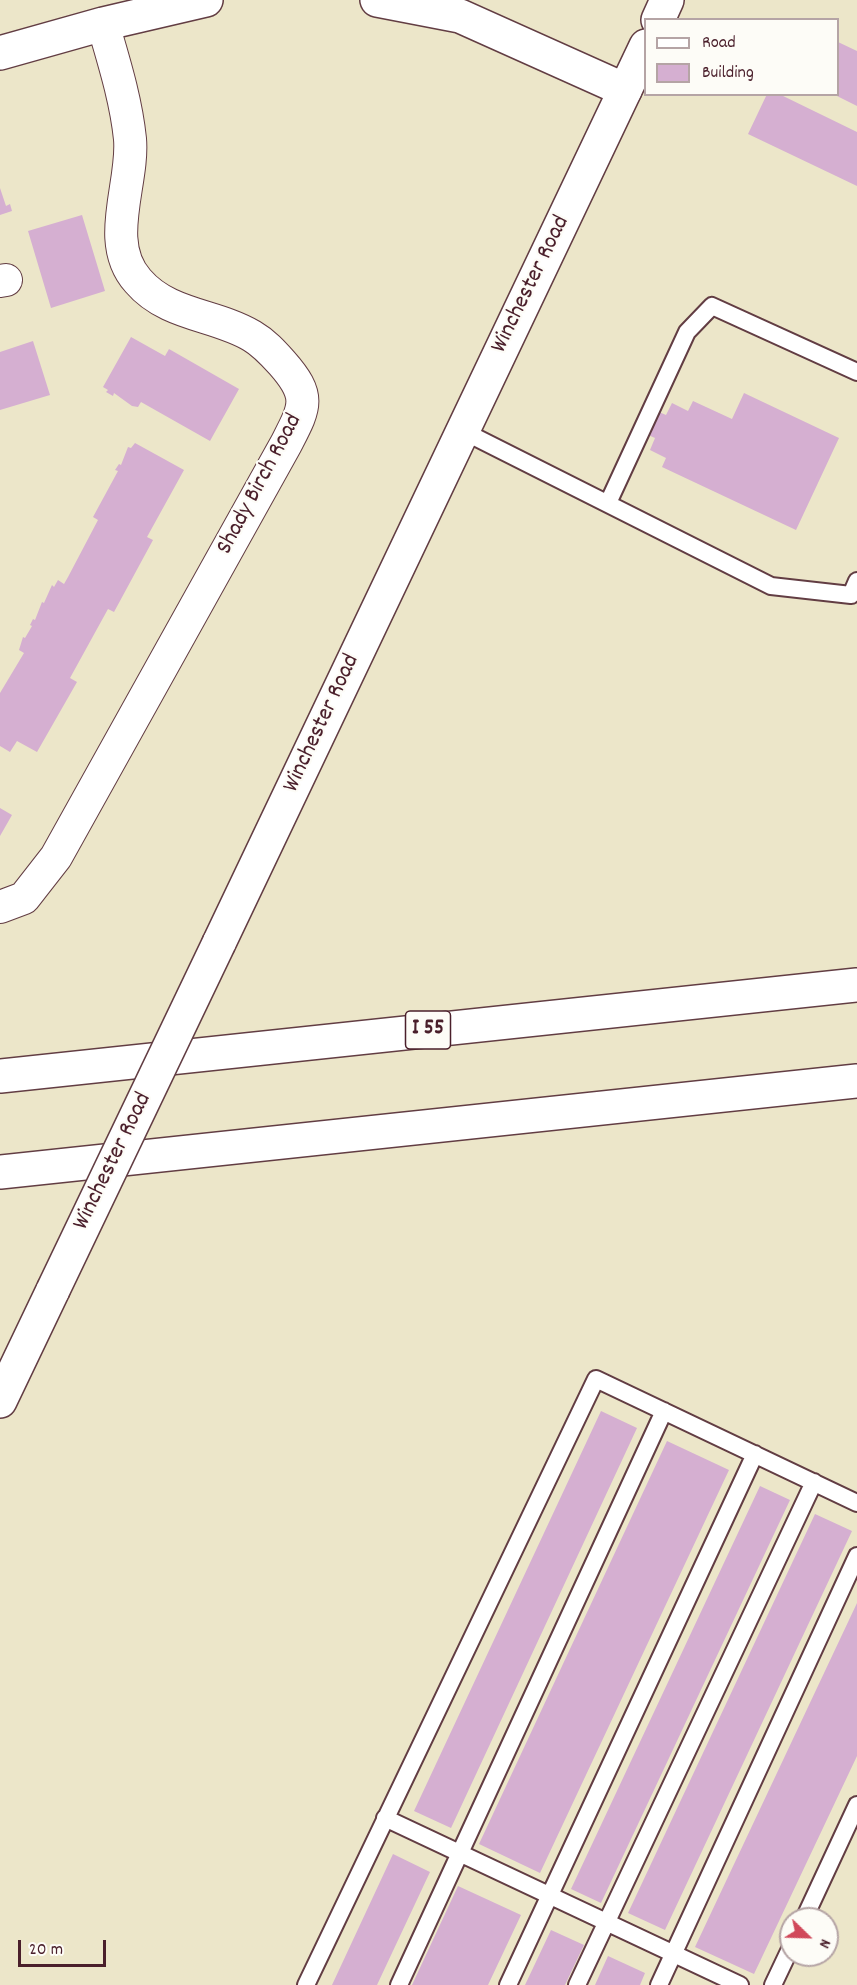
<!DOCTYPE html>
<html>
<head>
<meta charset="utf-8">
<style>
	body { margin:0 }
	#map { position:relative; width:857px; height:1985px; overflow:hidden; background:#ece6c9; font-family:Dekko,sans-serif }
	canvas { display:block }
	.legend { position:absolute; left:644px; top:18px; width:195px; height:78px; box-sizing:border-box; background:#fdfcf7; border:2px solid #b5a4a5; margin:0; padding:8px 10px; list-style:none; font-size:18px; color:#4a1f2b }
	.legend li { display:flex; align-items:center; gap:12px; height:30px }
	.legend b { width:30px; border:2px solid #b5a4a5 }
	.north { position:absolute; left:779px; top:1907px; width:60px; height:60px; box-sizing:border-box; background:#fdfcf7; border:2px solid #b5a4a5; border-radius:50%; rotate:113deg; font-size:16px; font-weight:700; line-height:24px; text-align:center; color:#4a1f2b }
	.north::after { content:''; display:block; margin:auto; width:21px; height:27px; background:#d1495b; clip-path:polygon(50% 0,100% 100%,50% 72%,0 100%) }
	.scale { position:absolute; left:18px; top:1940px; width:88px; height:27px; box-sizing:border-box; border:3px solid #4a1f2b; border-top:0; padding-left:8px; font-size:18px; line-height:21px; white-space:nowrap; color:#4a1f2b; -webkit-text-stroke:4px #fdfcf7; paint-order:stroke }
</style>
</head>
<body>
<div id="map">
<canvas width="857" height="1985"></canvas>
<ul class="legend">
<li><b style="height:8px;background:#fff"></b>Road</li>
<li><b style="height:16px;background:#d5afd1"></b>Building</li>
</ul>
<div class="north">N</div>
<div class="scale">20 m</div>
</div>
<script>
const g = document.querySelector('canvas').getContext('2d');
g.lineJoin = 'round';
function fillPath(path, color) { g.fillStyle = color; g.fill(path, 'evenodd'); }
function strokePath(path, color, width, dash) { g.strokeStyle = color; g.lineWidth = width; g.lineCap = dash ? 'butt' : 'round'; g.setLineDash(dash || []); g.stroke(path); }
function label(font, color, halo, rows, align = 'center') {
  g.font = font + ' Dekko,sans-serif'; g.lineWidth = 4.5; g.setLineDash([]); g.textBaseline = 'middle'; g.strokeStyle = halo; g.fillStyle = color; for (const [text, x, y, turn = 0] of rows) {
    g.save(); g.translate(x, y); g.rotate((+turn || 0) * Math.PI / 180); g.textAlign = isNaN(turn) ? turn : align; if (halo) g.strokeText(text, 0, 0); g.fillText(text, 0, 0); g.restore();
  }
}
const building = new Path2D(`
	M838,42L857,51V106L833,94H838Z
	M767,94H779L857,132V186L748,134Z
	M0,188L6,206L10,204L12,211L0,215Z
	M82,215L105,291L51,308L28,231Z
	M131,337L165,356L169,349L239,389L210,441L141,402L138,407L132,406L114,393L113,396L106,392L108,390L103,387Z
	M33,341L50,395L0,410V352Z
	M744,393L839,438L796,530L662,467L666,458L650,450L655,438L648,435L659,412L666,415L672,403L688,411L693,401L732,419Z
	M135,443L184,470L147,537L153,540L114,612L108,609L70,678L77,682L37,752L17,741L10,752L0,746V693L24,653L19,650L23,637L25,638L32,626L30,625L33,619L35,620L42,602L44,603L52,585L54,587L58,580L64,584L68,577L98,520L93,517L118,471L115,470L119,464L121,465L128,447L131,448Z
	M0,808L12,815L0,836Z
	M601,1411L637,1428L451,1828L414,1811Z
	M667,1441L729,1470L540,1873L479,1844Z
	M760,1486L790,1500L601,1903L571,1889Z
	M815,1514L852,1531L665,1930L628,1913Z
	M857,1603V1756L754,1974L695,1947Z
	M393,1854L430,1872L377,1985H332Z
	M458,1886L521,1915L488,1985H412Z
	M551,1930L584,1945L565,1985H525Z
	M608,1956L645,1973L640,1985H595Z`);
const lane = new Path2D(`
	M463,431L771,586L851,595L857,581
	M608,503L687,332L712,306L857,372
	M385,1818L740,1985
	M804,1919L857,1805
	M306,1985L596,1379L857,1503
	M399,1985L664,1411
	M508,1985L755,1454
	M577,1985L814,1482
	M659,1985L857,1556
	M773,1985L791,1947`);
const street = new Path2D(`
	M0,281L6,280
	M0,907L24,898L56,857L286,444C305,407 312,397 282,363C273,353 264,343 252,336C215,314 168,316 138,281C103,242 134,184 130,139C126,100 114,62 103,24`);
const secondary = new Path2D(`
	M377,0L460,16L625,90
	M0,53L103,24L206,0`);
const primary = new Path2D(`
	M658,20L667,0
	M219,943L646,46
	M0,1401L53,1290`);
const highway = new Path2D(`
	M0,1076L857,985
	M0,1172L857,1081`);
const primaryBridge = new Path2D(`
	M53,1290L219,943`);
const shields = [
	[428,1030,45]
];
const shieldNames = [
	["I 55",428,1030]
];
const streetNames = [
	["Winchester Road",532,285,-64],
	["Shady Birch Road",261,485,-62],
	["Winchester Road",323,724,-65],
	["Winchester Road",114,1162,-64]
];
fillPath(building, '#d5afd1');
strokePath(lane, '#623d43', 20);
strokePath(street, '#623d43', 34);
strokePath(secondary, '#623d43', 36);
strokePath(primary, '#623d43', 36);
strokePath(highway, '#623d43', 36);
strokePath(lane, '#fff', 16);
strokePath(street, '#fff', 32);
strokePath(secondary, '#fff', 33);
strokePath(primary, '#fff', 33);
strokePath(highway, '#fff', 33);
strokePath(primaryBridge, '#623d43', 36, []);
strokePath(primaryBridge, '#fff', 33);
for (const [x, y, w] of shields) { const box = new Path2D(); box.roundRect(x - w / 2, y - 19, w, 38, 4.5); g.fillStyle = '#fdfcf7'; g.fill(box); strokePath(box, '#4a1f2b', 1.5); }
label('bold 22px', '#4a1f2b', null, shieldNames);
label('24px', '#4a1f2b', '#fdfcf7', streetNames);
</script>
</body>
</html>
